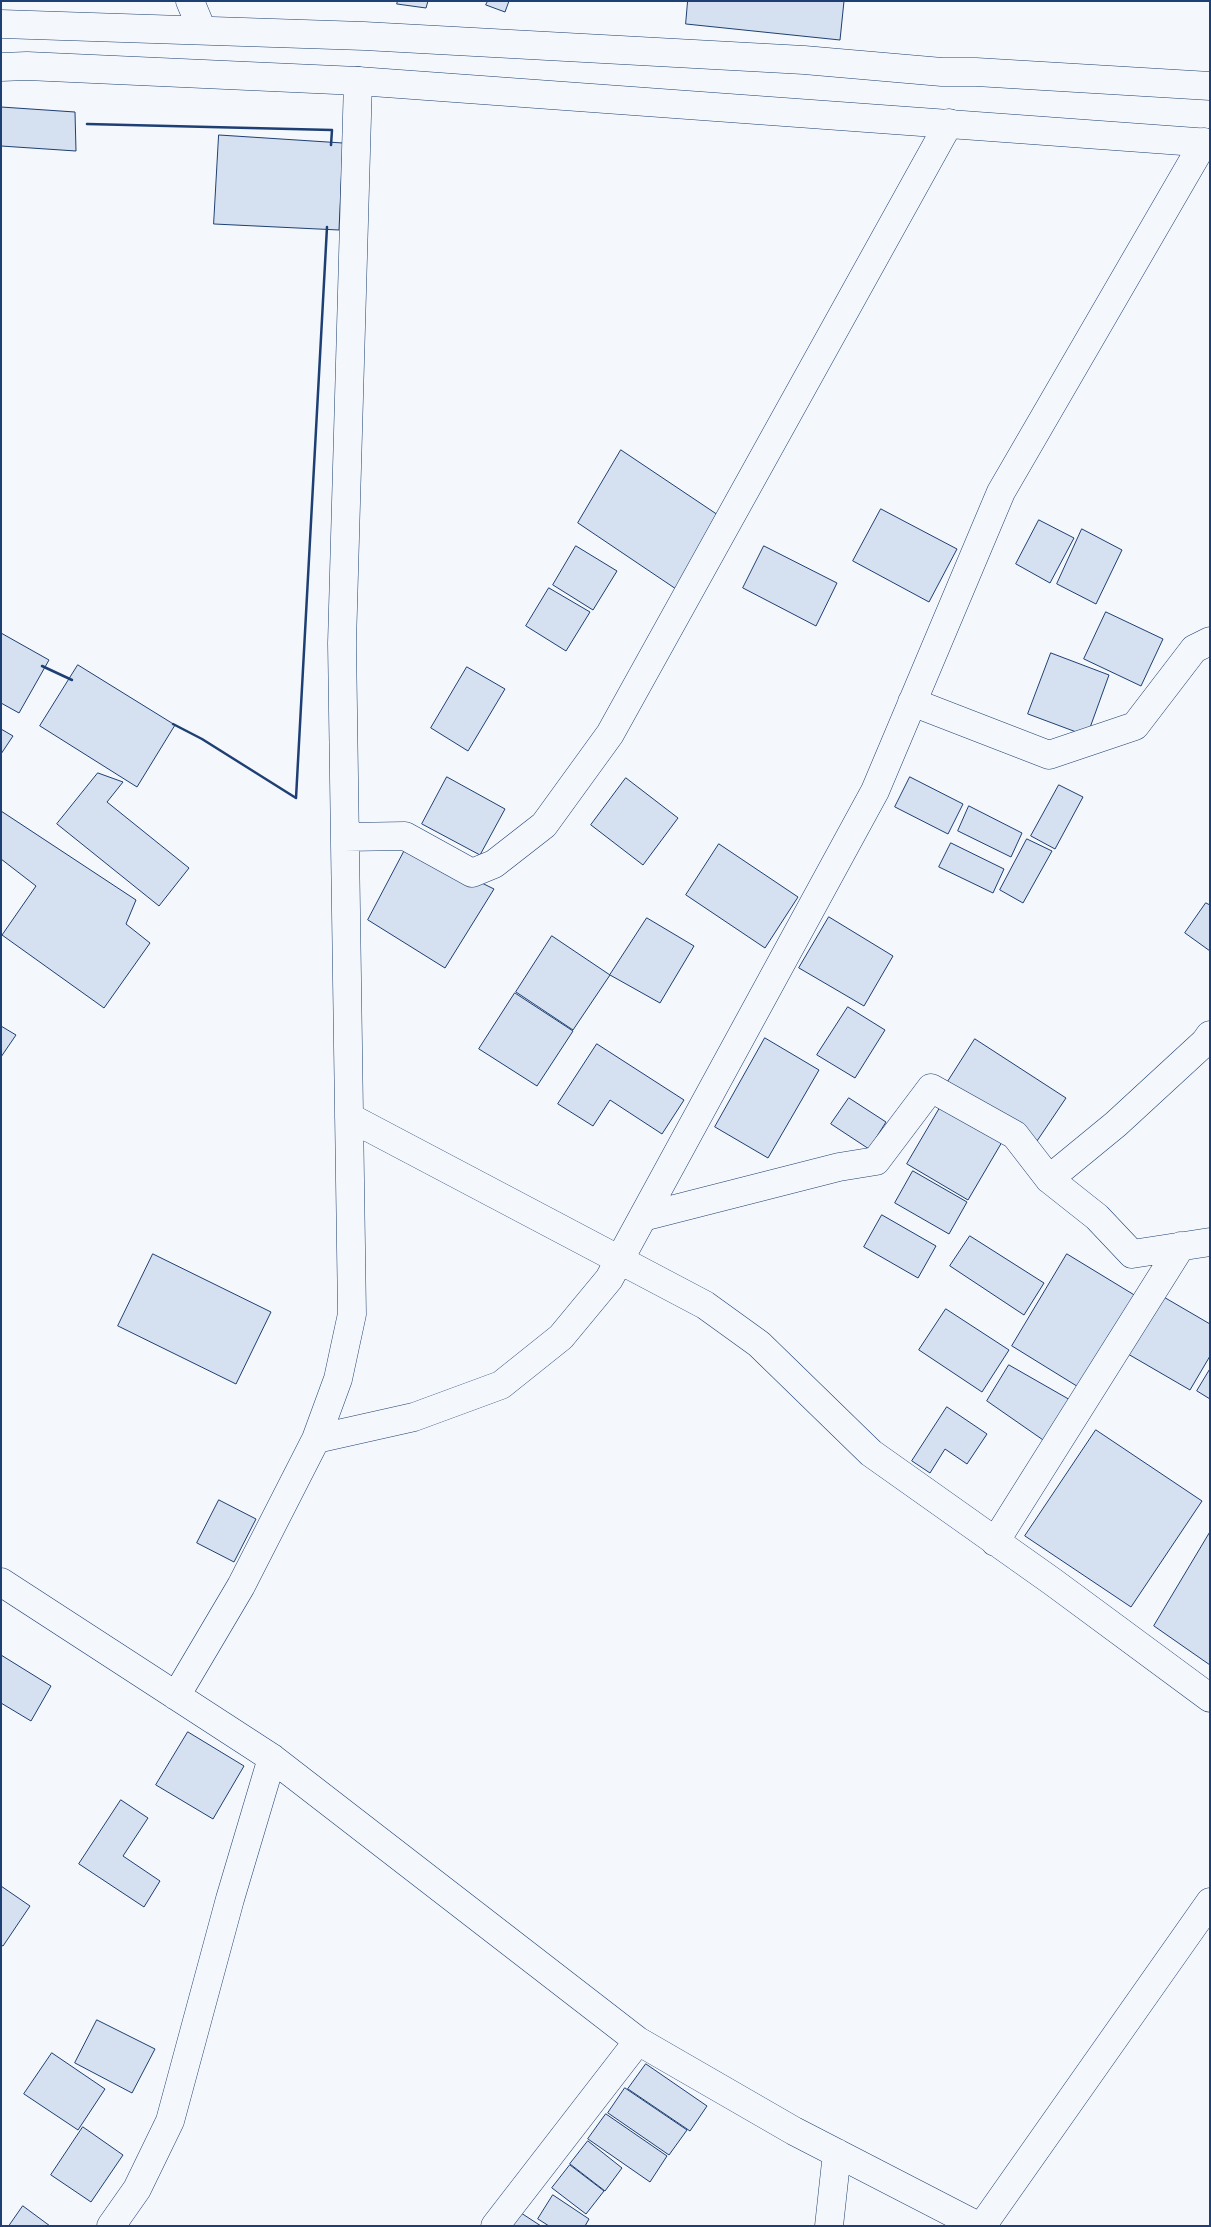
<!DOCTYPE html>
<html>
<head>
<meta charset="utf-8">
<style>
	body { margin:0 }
	#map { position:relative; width:1211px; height:2227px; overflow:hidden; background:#f4f7fb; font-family:"Sofia Sans Condensed",sans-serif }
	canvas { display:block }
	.frame { position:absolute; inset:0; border:2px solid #1d3f73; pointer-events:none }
</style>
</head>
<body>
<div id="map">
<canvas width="1211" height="2227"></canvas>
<div class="frame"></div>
</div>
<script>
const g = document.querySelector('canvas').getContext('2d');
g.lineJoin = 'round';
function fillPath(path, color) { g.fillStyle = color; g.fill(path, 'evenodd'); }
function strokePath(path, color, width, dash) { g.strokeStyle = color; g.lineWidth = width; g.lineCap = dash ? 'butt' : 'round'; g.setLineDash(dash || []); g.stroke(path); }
const building = new Path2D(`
	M398,1H428L426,8L397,4Z
	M488,1H509L505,12L486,5Z
	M688,1H844L840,40L686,24Z
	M1,107L75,112L76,151L1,146Z
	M219,135L343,143L339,230L214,224Z
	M621,450L721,517L676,589L578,523Z
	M881,509L957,549L929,602L853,561Z
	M1039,520L1074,538L1050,583L1016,564Z
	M1082,529L1122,550L1096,604L1057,584Z
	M576,546L617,571L593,610L553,585Z
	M764,546L837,583L816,626L743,588Z
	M549,588L590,612L566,651L526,626Z
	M1106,612L1163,639L1141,686L1084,659Z
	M1,633L49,660L19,713L1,703Z
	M1051,653L1109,675L1087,736L1028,714Z
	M78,665L175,725L137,787L40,726Z
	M467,667L505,689L468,751L431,728Z
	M1,729L13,736L1,754Z
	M98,773L123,782L107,802L189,868L159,906L57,824Z
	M447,777L505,809L480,855L422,824Z
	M910,777L963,804L948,834L895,807Z
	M626,778L678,818L643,865L591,825Z
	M1059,785L1083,797L1055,849L1031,836Z
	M969,806L1022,833L1011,857L958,831Z
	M1,811L136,900L126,924L150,943L104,1008L2,935L36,886L1,859Z
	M1027,839L1052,851L1023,903L1000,890Z
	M951,843L1004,869L993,893L939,867Z
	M719,844L798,897L765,948L686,895Z
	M407,846L494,889L445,968L368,920Z
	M1206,903L1210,905V951L1185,933Z
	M829,917L893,956L864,1006L799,968Z
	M647,918L694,946L660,1003L610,975Z
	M552,936L610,975L573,1030L516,992Z
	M515,993L573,1031L537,1086L479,1049Z
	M848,1007L885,1030L855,1078L817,1055Z
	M1,1026L16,1035L1,1057Z
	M765,1038L819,1070L768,1158L715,1127Z
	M975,1039L1066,1098L1037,1141L947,1083Z
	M597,1044L684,1100L662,1134L610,1100L593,1126L558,1104Z
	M849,1098L886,1122L869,1149L831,1124Z
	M941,1106L1002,1142L968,1200L907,1164Z
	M913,1171L967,1202L949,1234L895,1203Z
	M882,1215L936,1246L918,1278L864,1247Z
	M970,1236L1044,1283L1024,1315L950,1266Z
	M153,1254L271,1312L236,1384L118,1326Z
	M1067,1254L1136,1296L1080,1388L1012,1346Z
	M1162,1296L1210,1324V1356L1190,1390L1128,1354Z
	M946,1309L1009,1350L982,1392L919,1350Z
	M1009,1365L1072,1401L1046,1442L987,1401Z
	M1210,1369V1399L1197,1391Z
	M947,1407L987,1434L967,1464L945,1449L930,1473L912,1461Z
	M1096,1430L1202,1501L1131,1607L1025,1536Z
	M219,1500L256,1519L234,1562L197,1543Z
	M1210,1532V1665L1154,1626Z
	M1,1655L51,1686L31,1721L1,1703Z
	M188,1732L244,1766L213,1819L156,1785Z
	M121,1800L148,1818L123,1856L160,1881L144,1907L79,1864Z
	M1,1886L30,1906L3,1946L1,1945Z
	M97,2020L155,2049L132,2093L75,2063Z
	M52,2053L105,2089L78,2130L24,2094Z
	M646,2064L707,2106L690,2131L628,2089Z
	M625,2088L687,2130L669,2155L608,2113Z
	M606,2114L667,2156L650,2182L588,2139Z
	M83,2127L123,2155L91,2202L51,2175Z
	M588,2141L622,2168L605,2191L570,2164Z
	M570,2165L604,2191L586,2214L552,2188Z
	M553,2195L589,2219L585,2226H549L538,2219Z
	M23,2206L50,2226H9Z
	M515,2209L541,2226H504Z`);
const minor = new Path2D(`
	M190,1L202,30
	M912,702L1049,755L1135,726L1194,649L1210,641
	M345,837L405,836L472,873L494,864L544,825L610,734L949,123
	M349,1117L705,1305L759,1344L871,1453L1053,1582L1210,1698
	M1049,1179L1116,1124L1205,1042L1210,1035
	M643,1217L839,1167L876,1161L931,1088L1015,1135L1049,1179L1097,1217L1132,1254L1210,1242
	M316,1439L414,1417L501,1385L561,1337L609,1279L875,791L1001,492L1204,142
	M995,1542L1181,1246
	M1,1582L272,1758L638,2041L794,2131L978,2226
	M176,1696L241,1586L316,1439L338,1379L352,1314L342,643L358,81
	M111,2226L137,2189L170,2121L230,1899L272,1758
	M495,2226L638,2041
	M829,2226L837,2153
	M982,2226L1210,1902`);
const major = new Path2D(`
	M1,24L364,36L804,60L942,72H976L1210,86
	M1,67L27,66L358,81L1210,143`);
const wall = new Path2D(`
	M87,124L332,130L331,145
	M42,666L72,680
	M173,724L202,739L296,798L327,227`);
fillPath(building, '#d5e0f0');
strokePath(building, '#1d3f73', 1);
strokePath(minor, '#1d3f73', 29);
strokePath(major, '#1d3f73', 29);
strokePath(minor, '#f4f7fb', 28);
strokePath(major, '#f4f7fb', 28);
strokePath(wall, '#1d3f73', 2.5);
</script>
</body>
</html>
